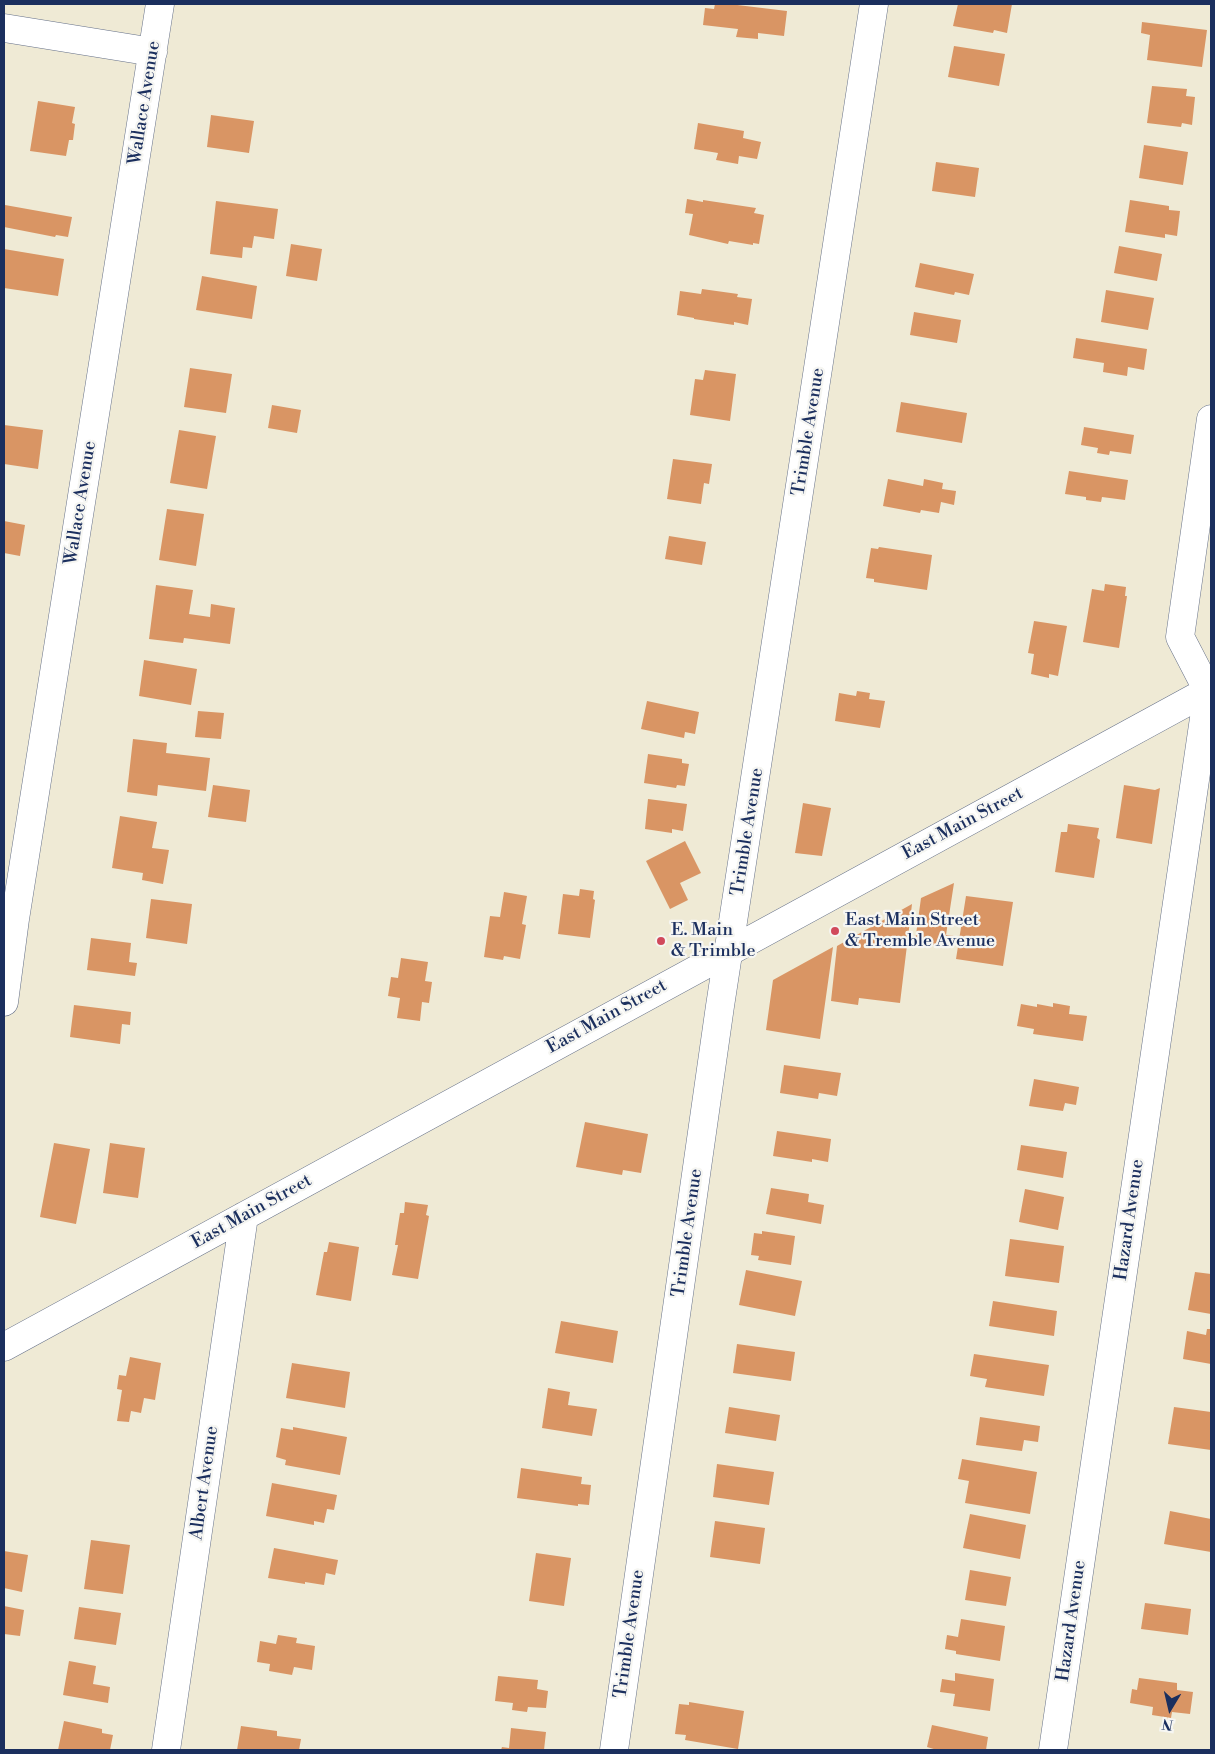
<!DOCTYPE html>
<html>
<head>
<meta charset="utf-8">
<style>
	body { margin:0 }
	#map { position:relative; width:1215px; height:1754px; overflow:hidden; background:#efead5; font-family:"Libre Bodoni",serif }
	canvas { display:block }
	.frame { position:absolute; inset:0; border:5px solid #1b2f5e; pointer-events:none }
	.north { position:absolute; left:1145px; top:1684px; width:50px; height:50px; -webkit-text-stroke:4px #f6f6f2; paint-order:stroke; rotate:189deg; font-size:14px; font-weight:700; line-height:20px; text-align:center; color:#1b2f5e }
	.north::after { content:''; display:block; margin:auto; width:18px; height:22px; background:#1b2f5e; clip-path:polygon(50% 0,100% 100%,50% 72%,0 100%) }
</style>
</head>
<body>
<div id="map">
<canvas width="1215" height="1754"></canvas>
<div class="frame"></div>
<div class="north">N</div>
</div>
<script>
const g = document.querySelector('canvas').getContext('2d');
g.lineJoin = 'round';
function fillPath(path, color) { g.fillStyle = color; g.fill(path, 'evenodd'); }
function strokePath(path, color, width, dash) { g.strokeStyle = color; g.lineWidth = width; g.lineCap = dash ? 'butt' : 'round'; g.setLineDash(dash || []); g.stroke(path); }
function label(font, color, halo, rows, align = 'center') {
  g.font = font + ' "Libre Bodoni",serif'; g.lineWidth = 4.5; g.setLineDash([]); g.textBaseline = 'middle'; g.strokeStyle = halo; g.fillStyle = color; for (const [text, x, y, turn = 0] of rows) {
    g.save(); g.translate(x, y); g.rotate((+turn || 0) * Math.PI / 180); g.textAlign = isNaN(turn) ? turn : align; if (halo) g.strokeText(text, 0, 0); g.fillText(text, 0, 0); g.restore();
  }
}
const building = new Path2D(`
	M715,4H729L787,11L784,36L758,33V39L736,37L738,29L703,25L705,8L714,9Z
	M958,4H1012L1007,33L994,30L993,33L953,26Z
	M1142,22L1207,30L1202,67L1147,60L1150,35L1141,33Z
	M954,46L1005,54L999,86L948,77Z
	M1152,86L1187,89L1186,96L1195,97L1192,125L1182,123L1181,127L1147,123Z
	M38,101L75,107L72,123L75,124L73,140H69L66,156L30,151Z
	M211,115L254,121L249,153L207,147Z
	M698,123L744,131L743,138L761,142L757,159L739,156L738,164L716,160L718,153L694,149Z
	M1144,145L1188,152L1183,185L1139,178Z
	M936,162L979,168L975,197L932,191Z
	M687,199L703,202V200L756,208L754,213L764,215L759,244L753,243V245L729,241L728,244L689,235L693,214L685,213Z
	M1130,200L1169,206V210L1180,211L1177,236L1165,234V238L1125,232Z
	M216,201L278,209L274,239L254,236L252,248L243,247L242,258L210,254Z
	M5,205L72,217L68,237L56,235L55,237L4,227Z
	M291,244L322,249L317,281L286,276Z
	M1119,246L1162,254L1157,281L1114,273Z
	M4,249L64,259L58,296L4,288Z
	M920,263L974,274L969,295L955,292L954,295L915,287Z
	M202,276L257,286L252,319L196,310Z
	M702,289L738,294L737,297L752,299L748,325L734,322V325L694,319V318L677,315L680,291L701,294Z
	M1106,290L1154,298L1148,330L1101,322Z
	M914,312L961,320L957,343L910,335Z
	M1076,338L1147,349L1144,370L1128,367L1127,376L1103,372L1104,363L1073,358Z
	M190,368L232,374L226,413L184,407Z
	M705,370L736,374L730,421L690,415L695,379L703,380Z
	M901,402L967,413L962,443L896,432Z
	M272,405L301,410L297,433L268,428Z
	M4,425L43,430L38,469L4,464Z
	M1084,427L1134,435L1131,454L1110,451L1109,455L1097,453L1098,448L1081,445Z
	M179,430L216,436L207,489L170,483Z
	M673,459L712,464L709,484L704,483L701,504L667,499Z
	M1069,471L1128,480L1125,500L1102,497L1101,502L1086,500V497L1065,494Z
	M888,479L923,486L924,479L943,483L942,489L956,491L954,505L941,502L939,513L921,510L920,513L883,506Z
	M167,509L204,514L196,566L159,560Z
	M4,521L25,525L20,556L4,553Z
	M669,536L706,542L702,565L665,559Z
	M879,547L932,555L927,590L874,582V579L866,578L871,548L878,549Z
	M1105,584L1126,587L1125,596H1127L1119,648L1083,642L1092,589L1104,591Z
	M156,585L193,590L189,614L210,617L211,604L235,608L230,644L184,638L183,643L149,639Z
	M1034,621L1067,626L1058,676L1049,674V678L1031,674L1034,654L1028,653Z
	M144,660L197,669L191,705L139,696Z
	M857,691L870,693L869,699L885,701L880,728L835,721L839,693L856,696Z
	M647,701L699,712L695,734L685,732L684,738L641,729Z
	M198,711L224,713L221,739L195,737Z
	M133,739L167,743L166,753L210,758L206,791L158,785L157,796L127,792Z
	M648,754L682,759V763L689,764L685,786L677,785L676,788L644,783Z
	M213,785L250,790L246,822L208,817Z
	M1124,785L1155,790L1160,788L1152,844L1116,838Z
	M648,799L687,804L683,831L672,829V833L645,829Z
	M803,803L831,808L822,856L795,853Z
	M120,816L157,822L152,848L169,850L163,884L142,880L143,873L112,868Z
	M1068,824L1099,828L1097,838L1100,840L1094,878L1055,872L1061,832H1067Z
	M685,841L701,873L680,883L688,900L670,909L646,861Z
	M954,883L946,935L954,936L949,947L915,942L921,898Z
	M580,889L594,891L593,899L595,900L590,938L558,934L563,894L579,896Z
	M504,892L527,896L522,924L526,925L520,959L504,956L503,960L484,957L490,916L500,917Z
	M966,896L1013,902L1003,966L956,959Z
	M151,899L192,904L187,944L146,938Z
	M912,904L900,1003L859,998L858,1005L831,1001L837,946Z
	M91,938L131,943L129,962L137,963L135,976L87,970Z
	M833,947L820,1039L766,1030L773,980Z
	M401,958L428,962L425,981L432,982L429,1003L422,1002L420,1021L397,1018L400,998L388,996L391,977L398,978Z
	M1053,1003L1070,1006L1069,1014L1087,1016L1083,1041L1033,1034L1034,1029L1017,1026L1021,1004L1037,1007V1004L1053,1007Z
	M74,1005L131,1012L130,1025L122,1024L120,1044L70,1037Z
	M784,1065L841,1073L837,1096L819,1093L818,1099L780,1093Z
	M1034,1079L1079,1087L1076,1105L1065,1103L1063,1111L1029,1106Z
	M585,1122L648,1134L641,1173L623,1170L622,1175L576,1167Z
	M777,1131L831,1139L828,1162L812,1159V1162L773,1156Z
	M54,1143L90,1149L76,1224L40,1217Z
	M110,1143L145,1148L138,1198L103,1193Z
	M1021,1145L1067,1152L1063,1178L1017,1170Z
	M771,1188L809,1194L808,1202L824,1205L821,1224L766,1214Z
	M1025,1189L1064,1197L1058,1230L1019,1222Z
	M405,1202L428,1205L426,1215L429,1216L418,1279L392,1275L398,1245H395L400,1213H404Z
	M762,1231L795,1236L791,1265L758,1260L759,1256L751,1255L754,1233L762,1234Z
	M1010,1239L1064,1246L1059,1283L1005,1276Z
	M329,1242L359,1247L351,1301L316,1295L324,1252H327Z
	M746,1270L802,1281L795,1316L739,1305Z
	M1195,1272L1211,1274V1314L1188,1310Z
	M993,1301L1057,1311L1054,1336L989,1326Z
	M561,1321L618,1331L613,1363L555,1353Z
	M1207,1329H1211V1364L1183,1359L1187,1331L1206,1335Z
	M737,1344L795,1352L791,1381L733,1373Z
	M974,1354L1049,1365L1044,1396L985,1387L987,1379L970,1376Z
	M130,1357L161,1363L155,1400L144,1398L141,1413L131,1411L129,1422L117,1421L122,1390L117,1389L119,1375L126,1376Z
	M292,1363L350,1372L345,1408L286,1398Z
	M548,1388L570,1392L568,1405L597,1409L592,1436L542,1428Z
	M729,1407L780,1415L776,1441L725,1433Z
	M1174,1407L1211,1412V1450L1168,1444Z
	M980,1417L1040,1426L1038,1442L1024,1440L1022,1451L976,1445Z
	M293,1427L347,1437L340,1475L285,1465L286,1460L276,1457L281,1428L293,1430Z
	M962,1459L1037,1472L1030,1514L965,1503L969,1481L958,1479Z
	M717,1464L774,1472L769,1505L713,1497Z
	M521,1468L582,1477L581,1484L591,1485L589,1505L578,1504V1506L517,1498Z
	M272,1483L337,1495L334,1510L327,1509L324,1523L314,1521V1525L266,1516Z
	M1170,1511L1211,1519V1552L1164,1544Z
	M970,1514L1026,1525L1020,1559L963,1548Z
	M715,1521L765,1528L760,1564L710,1557Z
	M91,1540L130,1545L123,1594L84,1589Z
	M274,1548L338,1560L335,1575L326,1573L324,1585L305,1582V1584L268,1578Z
	M4,1551L28,1555L22,1592L4,1588Z
	M536,1553L571,1558L564,1606L529,1601Z
	M970,1570L1011,1577L1006,1606L965,1600Z
	M1145,1603L1191,1609L1188,1635L1141,1629Z
	M4,1606L24,1610L20,1636L4,1634Z
	M79,1607L121,1613L116,1645L74,1639Z
	M961,1619L1005,1626L1000,1661L956,1654V1651L945,1649L947,1635L958,1637Z
	M278,1635L297,1638L296,1643L315,1646L312,1670L294,1667L292,1675L269,1671L270,1664L257,1662L260,1641L276,1644Z
	M69,1661L96,1666L93,1684L110,1687L108,1703L63,1695Z
	M955,1673L994,1679L990,1711L953,1706L955,1694L940,1692L942,1679L955,1681Z
	M498,1676L538,1680L537,1689L548,1691L546,1708L528,1707L527,1712L512,1710L513,1703L495,1701Z
	M1139,1678L1177,1683V1690L1193,1692L1190,1714L1172,1712L1171,1718L1152,1715L1153,1707L1130,1703L1132,1689L1137,1690Z
	M689,1702L744,1711L738,1749L685,1740L686,1735L675,1734L679,1704L689,1705Z
	M64,1721L102,1729V1733L113,1735L110,1750H58Z
	M932,1725L988,1737L986,1750H937L927,1747Z
	M241,1726L277,1731V1736L301,1739L299,1750H237Z
	M511,1728L546,1732L544,1750H501L502,1747L509,1748Z`);
const minor = new Path2D(`
	M4,28L153,52
	M4,1002L15,919L160,4
	M4,1347L1211,689
	M166,1750L244,1216
	M614,1750L720,1006L874,4
	M1053,1750L1208,691L1180,637L1211,419`);
const markers = [
	[835,931,5,"#d1495b"],
	[661,941,5,"#d1495b"]
];
const streetNames = [
	["Wallace Avenue",145,103,-81],
	["Trimble Avenue",809,432,-81],
	["Wallace Avenue",81,503,-81],
	["East Main Street",963,824,-28],
	["Trimble Avenue",748,832,-81],
	["East Main Street",607,1017,-29],
	["East Main Street",252,1212,-29],
	["Hazard Avenue",1130,1220,-82],
	["Trimble Avenue",688,1233,-82],
	["Albert Avenue",205,1483,-82],
	["Hazard Avenue",1072,1621,-82],
	["Trimble Avenue",630,1634,-82]
];
const poiNames = [
	["East Main Street",845,921],
	["& Tremble Avenue",845,942],
	["E. Main",671,931],
	["& Trimble",671,952]
];
fillPath(building, '#d99564');
strokePath(minor, '#657088', 29);
strokePath(minor, '#fff', 28);
for (const [x, y, r, color] of markers) { const dot = new Path2D(); dot.arc(x, y, r, 0, 2 * Math.PI); g.fillStyle = color; g.fill(dot); strokePath(dot, '#f6f6f2', 2); }
label('18px', '#1b2f5e', '#f6f6f2', streetNames);
label('18px', '#1b2f5e', '#f6f6f2', poiNames, 'left');
</script>
</body>
</html>
